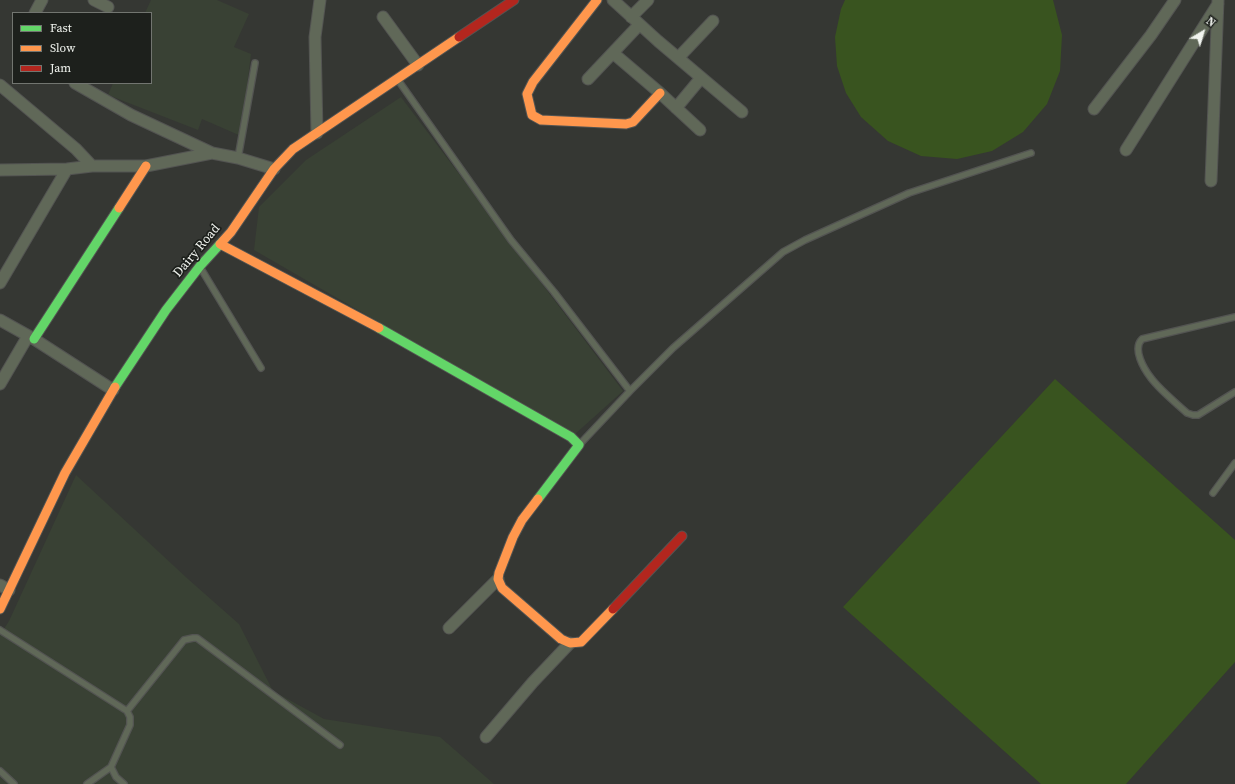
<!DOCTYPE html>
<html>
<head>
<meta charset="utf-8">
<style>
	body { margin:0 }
	#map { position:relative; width:1235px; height:784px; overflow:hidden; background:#353733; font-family:"Source Serif 4",serif }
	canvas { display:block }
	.legend { position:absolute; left:12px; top:12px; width:140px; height:72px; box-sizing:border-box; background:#1d201c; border:1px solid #727570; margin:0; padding:5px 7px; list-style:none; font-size:12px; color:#f1f4ef }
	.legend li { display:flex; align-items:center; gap:8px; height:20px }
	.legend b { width:20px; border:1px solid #727570 }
	.north { position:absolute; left:1183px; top:12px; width:40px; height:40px; -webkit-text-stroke:3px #1d201c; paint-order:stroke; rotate:38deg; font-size:11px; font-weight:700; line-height:16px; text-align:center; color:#f1f4ef }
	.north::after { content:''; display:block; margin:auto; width:14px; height:18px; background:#f1f4ef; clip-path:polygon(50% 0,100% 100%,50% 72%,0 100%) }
</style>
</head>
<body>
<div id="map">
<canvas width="1235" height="784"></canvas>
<ul class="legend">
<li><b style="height:5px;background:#63d668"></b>Fast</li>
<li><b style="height:5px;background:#ff974d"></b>Slow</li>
<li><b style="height:5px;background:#b3261e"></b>Jam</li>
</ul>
<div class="north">N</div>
</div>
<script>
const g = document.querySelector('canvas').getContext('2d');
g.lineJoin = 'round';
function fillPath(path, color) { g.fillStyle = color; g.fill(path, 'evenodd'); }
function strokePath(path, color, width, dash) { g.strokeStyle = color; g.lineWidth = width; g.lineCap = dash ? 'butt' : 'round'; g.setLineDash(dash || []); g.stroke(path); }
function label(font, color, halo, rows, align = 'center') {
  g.font = font + ' "Source Serif 4",serif'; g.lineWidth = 3.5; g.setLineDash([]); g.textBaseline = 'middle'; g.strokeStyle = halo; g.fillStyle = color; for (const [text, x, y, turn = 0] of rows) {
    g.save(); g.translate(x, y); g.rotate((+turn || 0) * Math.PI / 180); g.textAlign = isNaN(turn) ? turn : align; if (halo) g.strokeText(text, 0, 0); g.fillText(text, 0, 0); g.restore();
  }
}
const built = new Path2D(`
	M151,0H217L249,14L234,47L251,54L241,136L202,119L198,130L108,95L113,83H151V13H145Z
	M401,97L623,391L574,435L254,250L259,207L306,160Z
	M76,475L188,579L239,624L273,691L324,719L440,737L494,784H0V635L9,621Z`);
const green = new Path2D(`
	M845,0H1053L1062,35L1060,71L1047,104L1023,132L992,151L957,159L921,156L888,141L861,117L846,93L837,66L835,37L841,9Z
	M1055,379L1235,540V662L1126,784H1041L843,607Z`);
const lane = new Path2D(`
	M398,80L511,240L554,292L630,391
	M238,158L255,63
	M200,267L261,368
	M1235,317L1142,339C1132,349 1144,369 1151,378C1160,390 1176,403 1187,413L1193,415H1198L1235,392
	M580,444L630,391L673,348L783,252L805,240L909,193L1031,153
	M1213,493L1235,463
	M0,630L127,711L130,717V725L111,767L116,777L124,784
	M127,711L184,640L193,638H197L340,745
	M0,771L14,784
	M87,784L111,767`);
const street = new Path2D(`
	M94,0L108,7
	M613,0L658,41L742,112
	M35,13L42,0
	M383,17L418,65
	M631,17L648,0
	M613,53L660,93L700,130
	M678,58L713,21
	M588,79L639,25
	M75,83L131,115L212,153
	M0,85L76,149L92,166
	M676,108L701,78
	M1094,109L1151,35L1175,0
	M317,133L315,37L320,0
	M1126,150L1218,4
	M0,170L67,169L92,166H146L212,153L238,158L274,169
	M1211,181L1218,0
	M0,283L67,169
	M0,320L34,339L113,390
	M0,384L28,336
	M0,585L9,590
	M449,628L498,579
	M486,737L533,682L570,643`);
const fast = new Path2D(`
	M379,328L571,437L579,445L538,499
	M34,339L119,208
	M115,387L166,310L200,266L222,242`);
const slow = new Path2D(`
	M597,0L533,82L527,94L532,115L541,120L626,124L633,122L660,93
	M119,208L146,166
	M222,242L231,232L274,169L293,149L459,37
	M220,244L379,328
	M538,499L522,520L513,537L499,573L498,579L502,588L561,639L570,643L581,642L613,609
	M0,609L65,473L115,387`);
const jam = new Path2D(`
	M459,37L514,0
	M613,609L682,536`);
const streetNames = [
	["Dairy Road",197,251,-50]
];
fillPath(built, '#394134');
fillPath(green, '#39541f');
strokePath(lane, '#535452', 8);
strokePath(street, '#535452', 13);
strokePath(fast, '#535452', 11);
strokePath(slow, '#535452', 11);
strokePath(jam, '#535452', 11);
strokePath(lane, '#606858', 5.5);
strokePath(street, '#606858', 11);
strokePath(fast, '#63d668', 9);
strokePath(slow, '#ff974d', 9);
strokePath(jam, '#b3261e', 9);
label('13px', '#f1f4ef', '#1d201c', streetNames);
</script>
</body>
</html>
